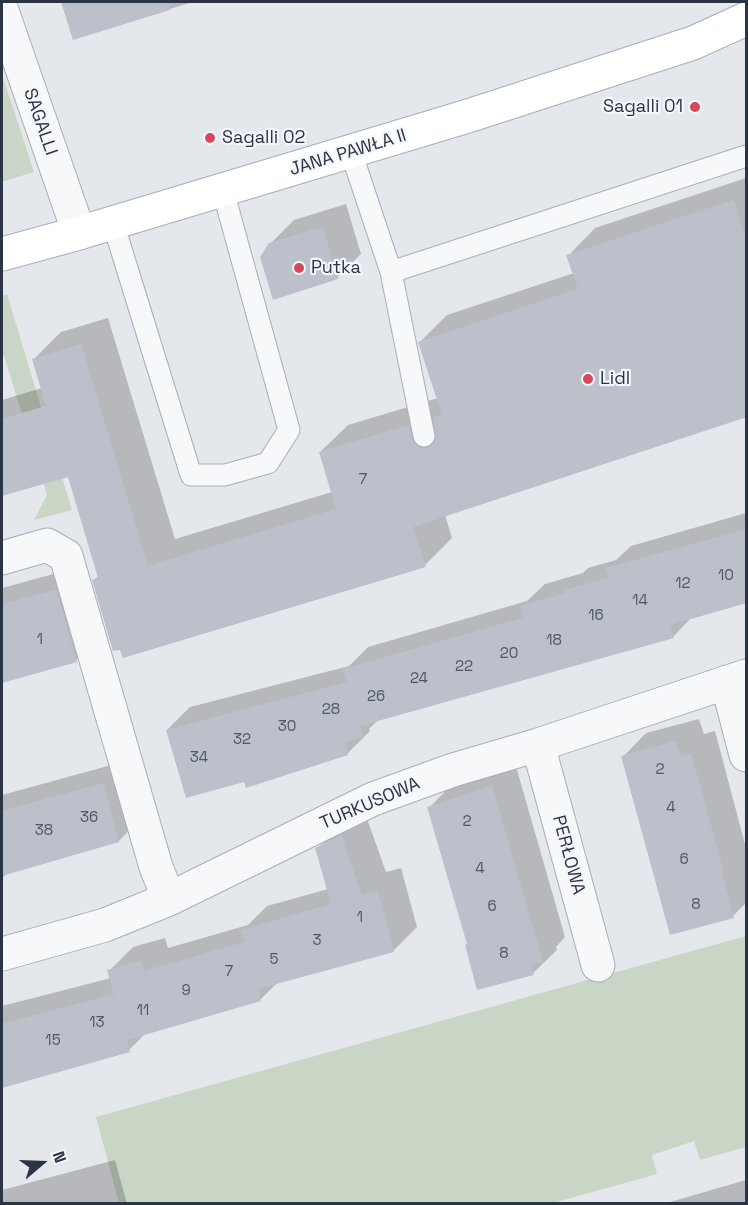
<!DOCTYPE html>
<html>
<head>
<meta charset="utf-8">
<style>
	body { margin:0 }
	#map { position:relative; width:748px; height:1205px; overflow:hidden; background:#e4e7ec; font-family:"Space Grotesk",sans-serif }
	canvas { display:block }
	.frame { position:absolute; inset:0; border:3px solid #2b3445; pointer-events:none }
	.north { position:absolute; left:12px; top:1133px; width:60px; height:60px; -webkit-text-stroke:4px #f4f6f9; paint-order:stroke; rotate:71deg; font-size:16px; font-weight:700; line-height:24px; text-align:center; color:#2b3445 }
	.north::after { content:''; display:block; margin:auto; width:21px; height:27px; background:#2b3445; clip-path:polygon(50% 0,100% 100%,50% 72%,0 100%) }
</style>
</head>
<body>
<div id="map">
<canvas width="748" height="1205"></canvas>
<div class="frame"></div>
<div class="north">N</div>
</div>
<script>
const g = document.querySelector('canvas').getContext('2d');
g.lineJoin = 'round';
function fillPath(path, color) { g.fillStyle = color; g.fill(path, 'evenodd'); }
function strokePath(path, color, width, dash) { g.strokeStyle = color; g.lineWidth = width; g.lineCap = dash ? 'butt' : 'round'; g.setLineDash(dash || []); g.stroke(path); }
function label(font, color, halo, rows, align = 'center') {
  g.font = font + ' "Space Grotesk",sans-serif'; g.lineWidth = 4.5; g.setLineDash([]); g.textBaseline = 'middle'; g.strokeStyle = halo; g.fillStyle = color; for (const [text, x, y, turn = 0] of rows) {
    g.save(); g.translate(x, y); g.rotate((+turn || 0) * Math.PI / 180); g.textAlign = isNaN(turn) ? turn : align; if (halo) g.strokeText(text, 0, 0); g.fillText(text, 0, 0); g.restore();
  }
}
const green = new Path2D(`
	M2,74L34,172L2,182Z
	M7,294L72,510L34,520L47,495L4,356L2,354V296Z
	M746,936V1147L700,1160L694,1141L652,1155L657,1174L553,1203H119L96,1117Z`);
const shadow = new Path2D(`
	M63,2H193L74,38Z
	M746,178V416L445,515L452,538L425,565L94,580L99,575L69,476L2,494V400L42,388L34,359L61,332L108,318L175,539L332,492L320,452L348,425L438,398L420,342L447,315L574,273L568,256L595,228Z
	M346,204L361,254L337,278L270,244L294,220Z
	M746,513V601L693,616L673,637L379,719L369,729L370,731L347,754L245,780L167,730L190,707L349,666L368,647L527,601L545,584L583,573L588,568L616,560L631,546Z
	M79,567L100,637L76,660L2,681V588Z
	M699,719L704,734L715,731L746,848V903L733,916L623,757L646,733Z
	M126,761L142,817L119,841L8,872L2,879V795Z
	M515,763L565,937L556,947L557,950L533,973L469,943L429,808L452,784Z
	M365,813L386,872L401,868L417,927L393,951L278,982L260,1000L146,1033L129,1050L2,1087V1006L111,978L109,971L133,947L165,938L168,948L248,925L267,906L328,889L317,849L341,825Z
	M115,1160L127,1204H2V1190Z
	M746,1180V1204H663Z`);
const building = new Path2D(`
	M61,2H168L170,10L73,40Z
	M734,200L747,242V417L413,527L426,567L123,658L120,650L113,651L92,580L98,578L68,477L2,496V419L46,406L32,359L81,344L148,566L336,509L319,452L409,425L412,439L419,448H427L436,441L433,417L442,415L418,342L578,289L566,255Z
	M323,227L338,279L273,300L260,257L269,243Z
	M747,529V603L670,625L674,638L360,726L363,737L345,742L348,755L246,788L244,782L186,798L166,730L347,682L343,669L523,618L520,606L565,593L564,590L609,578L606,568Z
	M56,590L77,662L2,683V604Z
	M676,741L681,757L691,753L724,873H722L734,918L670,935L621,756Z
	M103,783L119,842L2,876V811Z
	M492,786L543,962L531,965L534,975L477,990L465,945L467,944L427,807Z
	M341,835L362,895L378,891L394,952L258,989L261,1001L127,1040L130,1052L2,1088V1024L114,994L107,970L141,961L144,971L245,942L241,930L331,904L315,848Z`);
const lane = new Path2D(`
	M351,152L391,272L424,436
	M113,223L191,475H225L268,463L289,430L223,191
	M391,272L746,156`);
const street = new Path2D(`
	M2,11L79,233
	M2,558L47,545L66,556L156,867L169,899
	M727,682L746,755
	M538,745L598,965
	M2,954L105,925L169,899L373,799L453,770L538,745L746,676`);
const secondary = new Path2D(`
	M2,254L79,233L468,116L693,43L746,19`);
const markers = [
	[695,107,6,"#d1495b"],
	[210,138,6,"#d1495b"],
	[299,268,6,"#d1495b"],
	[588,379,6,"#d1495b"]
];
const numberNames = [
	["7",363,480],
	["10",726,576],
	["12",683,584],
	["14",640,601],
	["16",596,616],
	["1",40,640],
	["18",554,641],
	["20",509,654],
	["22",464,667],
	["24",419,679],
	["26",376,697],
	["28",331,710],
	["30",287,727],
	["32",242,740],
	["34",199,758],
	["2",660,770],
	["4",671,808],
	["36",89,818],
	["2",467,822],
	["38",44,831],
	["6",684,860],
	["4",480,869],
	["8",696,905],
	["6",492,907],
	["1",360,918],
	["3",317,941],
	["8",504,954],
	["5",274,960],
	["7",229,972],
	["9",186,991],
	["11",143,1011],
	["13",97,1023],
	["15",53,1041]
];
const poiNames = [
	["Sagalli 01",683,107,"right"],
	["Sagalli 02",222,138],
	["Putka",311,268],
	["Lidl",600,379]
];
const streetNames = [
	["SAGALLI",40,122,71],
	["JANA PAWŁA II",348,153,-17],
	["TURKUSOWA",370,804,-23],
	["PERŁOWA",568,855,75]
];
fillPath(green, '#c9d6c5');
fillPath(shadow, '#0003');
fillPath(building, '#bbc0ca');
strokePath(lane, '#a9aeb7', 23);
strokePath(street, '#a9aeb7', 35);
strokePath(secondary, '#a9aeb7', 35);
strokePath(lane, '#f7f8fa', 21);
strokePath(street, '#f7f8fa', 33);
strokePath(secondary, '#fff', 33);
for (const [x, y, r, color] of markers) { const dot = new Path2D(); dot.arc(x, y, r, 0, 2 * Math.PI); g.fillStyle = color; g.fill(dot); strokePath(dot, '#f4f6f9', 2); }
label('15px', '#4f5766', null, numberNames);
label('18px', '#2b3445', '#f4f6f9', poiNames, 'left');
label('18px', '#2b3445', '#f4f6f9', streetNames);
</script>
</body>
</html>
